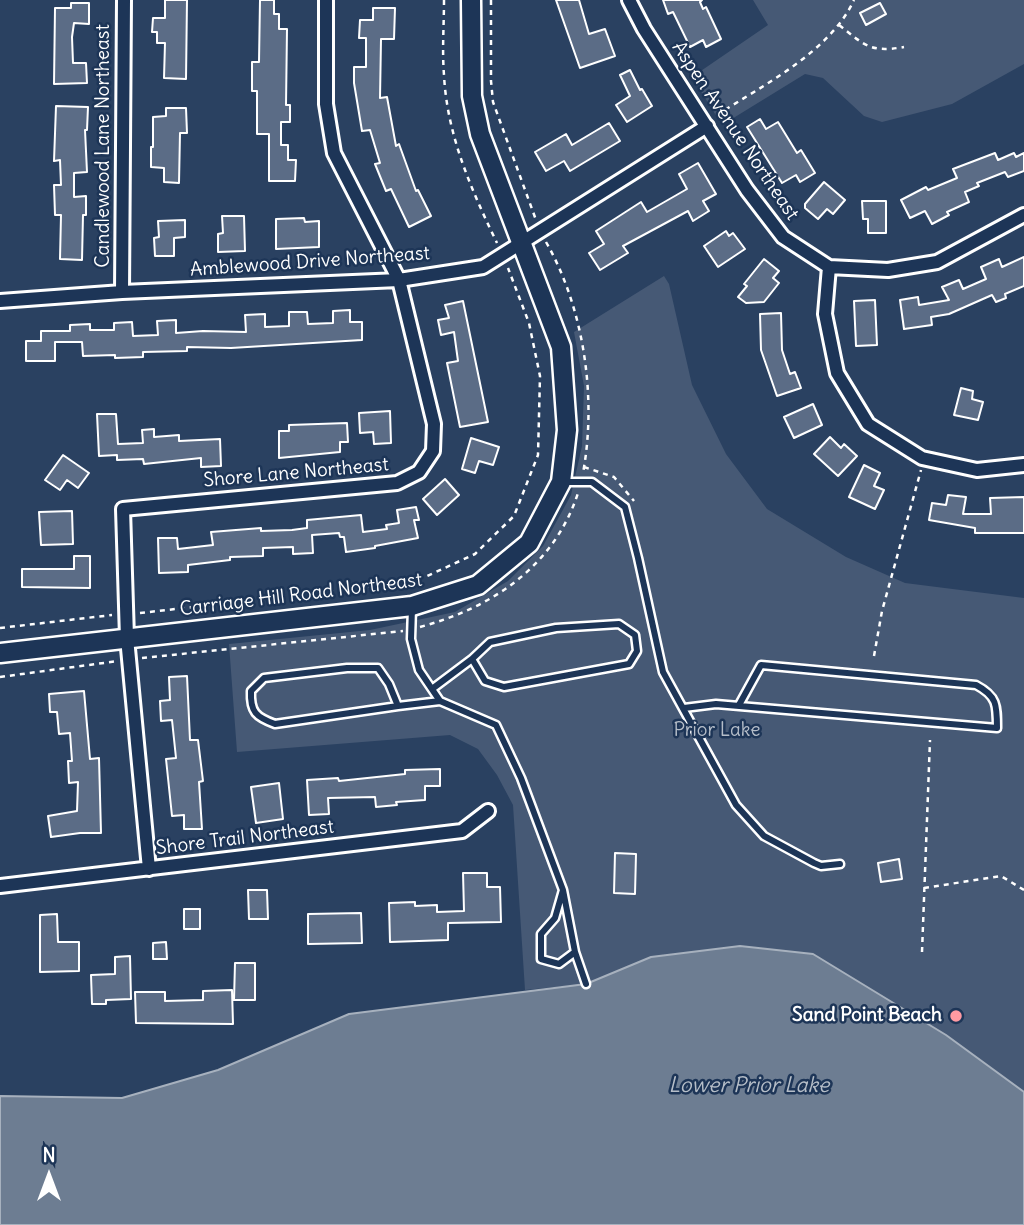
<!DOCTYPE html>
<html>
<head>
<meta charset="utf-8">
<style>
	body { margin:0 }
	#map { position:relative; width:1024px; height:1225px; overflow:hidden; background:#2a4161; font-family:Delius,sans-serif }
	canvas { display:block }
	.north { position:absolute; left:14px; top:1141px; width:70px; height:70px; -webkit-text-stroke:5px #1d3557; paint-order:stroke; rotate:0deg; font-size:19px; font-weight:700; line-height:28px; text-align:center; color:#fff }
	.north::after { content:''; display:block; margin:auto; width:24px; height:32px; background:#fff; clip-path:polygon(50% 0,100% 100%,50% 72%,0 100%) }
</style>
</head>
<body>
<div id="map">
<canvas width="1024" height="1225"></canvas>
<div class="north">N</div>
</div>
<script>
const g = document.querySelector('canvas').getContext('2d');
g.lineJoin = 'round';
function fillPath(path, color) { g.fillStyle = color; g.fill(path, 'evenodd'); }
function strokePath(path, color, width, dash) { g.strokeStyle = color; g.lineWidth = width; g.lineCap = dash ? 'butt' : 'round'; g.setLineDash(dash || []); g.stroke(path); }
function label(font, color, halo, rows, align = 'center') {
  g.font = font + ' Delius,sans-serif'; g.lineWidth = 5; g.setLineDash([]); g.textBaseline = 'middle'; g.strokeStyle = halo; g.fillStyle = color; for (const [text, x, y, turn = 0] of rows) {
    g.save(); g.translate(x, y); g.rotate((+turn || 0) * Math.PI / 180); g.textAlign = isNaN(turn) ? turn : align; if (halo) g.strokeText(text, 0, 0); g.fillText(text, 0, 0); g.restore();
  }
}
const green = new Path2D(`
	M753,0H1024V64L952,104L882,122L864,116L823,78L805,74L722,125L692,77L768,25Z
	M664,276L669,284L692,385L726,454L767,509L846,557L905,583L1024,598V1092L946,1035L813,954L740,946L651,957L586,984L525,990L513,805L497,775L478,749L450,735L237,752L229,644L370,630L455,612L508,581L543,546L571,495L582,446L584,386L574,332Z`);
const water = new Path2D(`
	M740,946L813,954L946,1035L1024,1092V1225H0V1096L122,1098L218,1070L349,1014L586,984L651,957Z`);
const building = new Path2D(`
	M165,0H187L186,79L164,78L165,43H157V32H152L153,18H165Z
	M260,0H274V14H279V29H287L286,105H290V122H281V145H288V160H296L295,181H269V134H257V91H252V62H259Z
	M556,0H579L589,34L605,29L615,56L580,68Z
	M663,0H702L700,2L703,9L706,7L721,39L706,47L703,40L690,47L673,12L668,14Z
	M71,3H89V24L74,23L72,37L73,63H86L87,83L54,84L55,8H71Z
	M880,3L886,14L866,25L860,13Z
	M373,8H395L394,39H381L380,98L387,97L396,146L399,144L416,191L418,190L431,216L409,227L391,189L386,191L375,164L380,163L370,130L362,131L354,83V67H366V38H359L360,20H373Z
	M630,70L640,90L642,89L652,106L627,122L616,105L630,96L620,75Z
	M56,106L88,107L87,130H85L87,172L74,173V197L86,196V215H83L82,260L60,259L61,215H55L54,185H61L60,160L54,161Z
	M166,108H186L187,133H180L179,183L164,182V168L151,167V147H153V117L166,116Z
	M760,119L766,129L778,122L797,153L801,150L815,173L800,182L796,175L782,183L747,127Z
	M609,123L620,141L570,171L564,161L546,171L535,152L566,134L572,145Z
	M995,153L998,160L1014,153L1016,157L1024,153V171L1008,177L1005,172L977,183L979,186L965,192L969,202L947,212L949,215L932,224L925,211L910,218L901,200L926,187L928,190L957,178L953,169Z
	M698,163L716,194L703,201L709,211L693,221L688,211L623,246L628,253L600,270L589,253L604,244L596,231L641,202L647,212L687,189L679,174Z
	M824,182L845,200L833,214L827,209L818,219L805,208V204Z
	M862,201H886V233H868V219H863Z
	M222,216H244L245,251L218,252V234L223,233Z
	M304,218L305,222L319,221V247L276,249V219Z
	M185,220V237L174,238V256H155L154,238L159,237L158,221Z
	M726,231L729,236L733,233L745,249L718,267L704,246Z
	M1024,257V286L1005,294L1006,298L996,302L992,295L949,314L931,317L932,325L904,329L900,300L918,297L919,305L949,300L942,287L959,280L963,289L986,279L981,267L999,259L1002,267Z
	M764,259L779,271L773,278L779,283L764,302L746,303L738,297L747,286L744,284Z
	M875,300L877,345L856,346L854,301Z
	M463,301L488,422L460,427L447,363L458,361L454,332L441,335L438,320L449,318L445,305Z
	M350,310V322H362V340L231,348L187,347V351L143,352V357L115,358V355L83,356L82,342H55V361H26V341H41V331H70V325L90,324V330H114V323L132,322L133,336L158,335L157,321L176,320V333L203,331L246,332L245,315L265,314V327L289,326V312H307L308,324L333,323V311Z
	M781,313L782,350L790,374L795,372L801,388L777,396L761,350L760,314Z
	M961,388L973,391L972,399L983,402L978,420L954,415Z
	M813,404L822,425L794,438L784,417Z
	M390,411L391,443L374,444L373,432L360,433L359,413Z
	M97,414H116L118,444L143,443L142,430L154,429V437L179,435V441L220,439L221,466L201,467V458L144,464L143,459L117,460V455L99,456Z
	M347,423L348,442H340V452L279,458V431H289V425Z
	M830,437L841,448L844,444L857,456L838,476L814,454Z
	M471,438L499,447L493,465L479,461L475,473L462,469Z
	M63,455L89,473L78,488L67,480L60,490L45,480Z
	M864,465L880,473L874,486L884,490L875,509L849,497Z
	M445,479L459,495L437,515L423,499Z
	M948,495L966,497L963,514H991L990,498L1024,497V533H975V528L929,520L932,503L946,505Z
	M416,507L419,520H414L418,538L375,546V548L346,552L344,537H340L339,533L312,535L313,553L293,554V547L263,548V556L230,557V560L188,565V572L159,573L158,538H177L178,549L213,545L211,532L261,528V531L292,530L307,528V520L361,515L363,532L387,529L386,525L399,523L397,510Z
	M72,511L73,544L41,545L39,512Z
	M74,556H90V588L22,587V569H74Z
	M187,676L190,740H198L203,781L199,782L202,829H184V815L172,816L166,759L176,758L172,720L161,721L160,701L170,700L169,677Z
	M84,691L90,759L99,758L101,833H80L51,837L48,816L77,811L78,782L69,783L68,761H72L70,733L59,734L57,712H50L49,694Z
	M440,769V786H425V800L396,802L397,805L376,807L375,797L328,798L329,814L309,815L307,780L338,778L339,781L405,774V770Z
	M279,783L283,819L256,823L251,787Z
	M615,853L636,854L635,894L614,893Z
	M899,859L902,879L881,882L878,863Z
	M463,873H487V887H500L501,922L448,923V940L390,942L389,903L415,902V906L437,905V912L464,911Z
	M248,890H267L268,919H249Z
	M184,909H200V929H184Z
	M361,913L362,943L308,944V914Z
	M57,914L58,942H79V971L40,972V915Z
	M166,942L167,959H153V943Z
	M130,956L131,999L106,1000V1004H92L91,975L115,974V957Z
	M235,963H255V1000H234Z
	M232,990L233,1024L136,1023L135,992H165V1001L203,1000V991Z`);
const path = new Path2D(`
	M444,0C444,25 442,50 444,75C447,135 471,189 497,243
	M491,0V81L493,102L536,220
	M839,25C865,45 869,53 904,47
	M717,115C763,85 830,52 854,0
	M546,242C584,308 597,398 583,473
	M584,467L614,477L634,501
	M140,613L337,591L425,577L475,554L514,516L538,455L540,376L529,323L508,268
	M420,627C491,608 554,567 578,493
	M0,628L112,615
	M874,656L882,611L921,470
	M142,658L403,631
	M0,677L118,661
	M924,888L1001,876L1024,890
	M922,952L930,740`);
const lane = new Path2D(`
	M563,482H592L625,507L638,558L663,672L736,805L764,836L814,863L821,866L840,864
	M412,608L411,639L419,670L440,701L496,725L521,778L563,890L555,918L541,934V959L559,964L575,952L563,890
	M432,689L472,659L485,681L504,687L629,664L637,651L635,635L619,624L556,628L490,642L472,659
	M398,706L275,724C256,717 250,712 251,691L264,678L347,668H378L389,684L398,706L440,701
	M684,708L716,704L997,728C997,705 997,696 976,685L761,665L739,705
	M575,952L586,984`);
const street = new Path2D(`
	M629,0L644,29L747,190L783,237L829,267L888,270L937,262L1024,215
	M829,267L825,314L837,373L868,424L922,458L977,470L1024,465
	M122,292L124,0
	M0,301L122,292L399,280L483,267L707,126
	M149,869L127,638L123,509L397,483L419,472L433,451L434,424L399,280L334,153L326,104V0
	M0,886L462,831L488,811`);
const secondary = new Path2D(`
	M0,653L412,606L478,585L529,543L561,482L567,430L561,347L480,134L472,96L471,0`);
const markers = [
	[956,1016,7,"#ff9aa2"]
];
const streetNames = [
	["Aspen Avenue Northeast",735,131,56],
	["Candlewood Lane Northeast",104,146,-90],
	["Amblewood Drive Northeast",310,262,-4],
	["Shore Lane Northeast",296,473,-5],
	["Carriage Hill Road Northeast",301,595,-7],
	["Shore Trail Northeast",245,838,-7]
];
const parkNames = [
	["Prior Lake",717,731]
];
const poiNames = [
	["Sand Point Beach",942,1016]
];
const waterNames = [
	["Lower Prior Lake",749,1086]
];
fillPath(green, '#465975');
fillPath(water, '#6d7d92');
strokePath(water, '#a7b1be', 2);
fillPath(building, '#5b6c86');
strokePath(building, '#fff', 2);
strokePath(lane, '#fff', 11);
strokePath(street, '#fff', 18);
strokePath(secondary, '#fff', 23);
strokePath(path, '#fff', 2.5, [5, 5]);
strokePath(lane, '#1d3557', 6);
strokePath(street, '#1d3557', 12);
strokePath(secondary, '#1d3557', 18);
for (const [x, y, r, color] of markers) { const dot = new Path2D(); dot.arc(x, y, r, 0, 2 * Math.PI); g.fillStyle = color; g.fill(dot); strokePath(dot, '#1d3557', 2.5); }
label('19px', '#fff', '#1d3557', streetNames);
label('19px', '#b5bdc8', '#1d3557', parkNames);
label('bold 19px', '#fff', '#1d3557', poiNames, 'right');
label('italic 21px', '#b6bec8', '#1d3557', waterNames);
</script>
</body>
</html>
